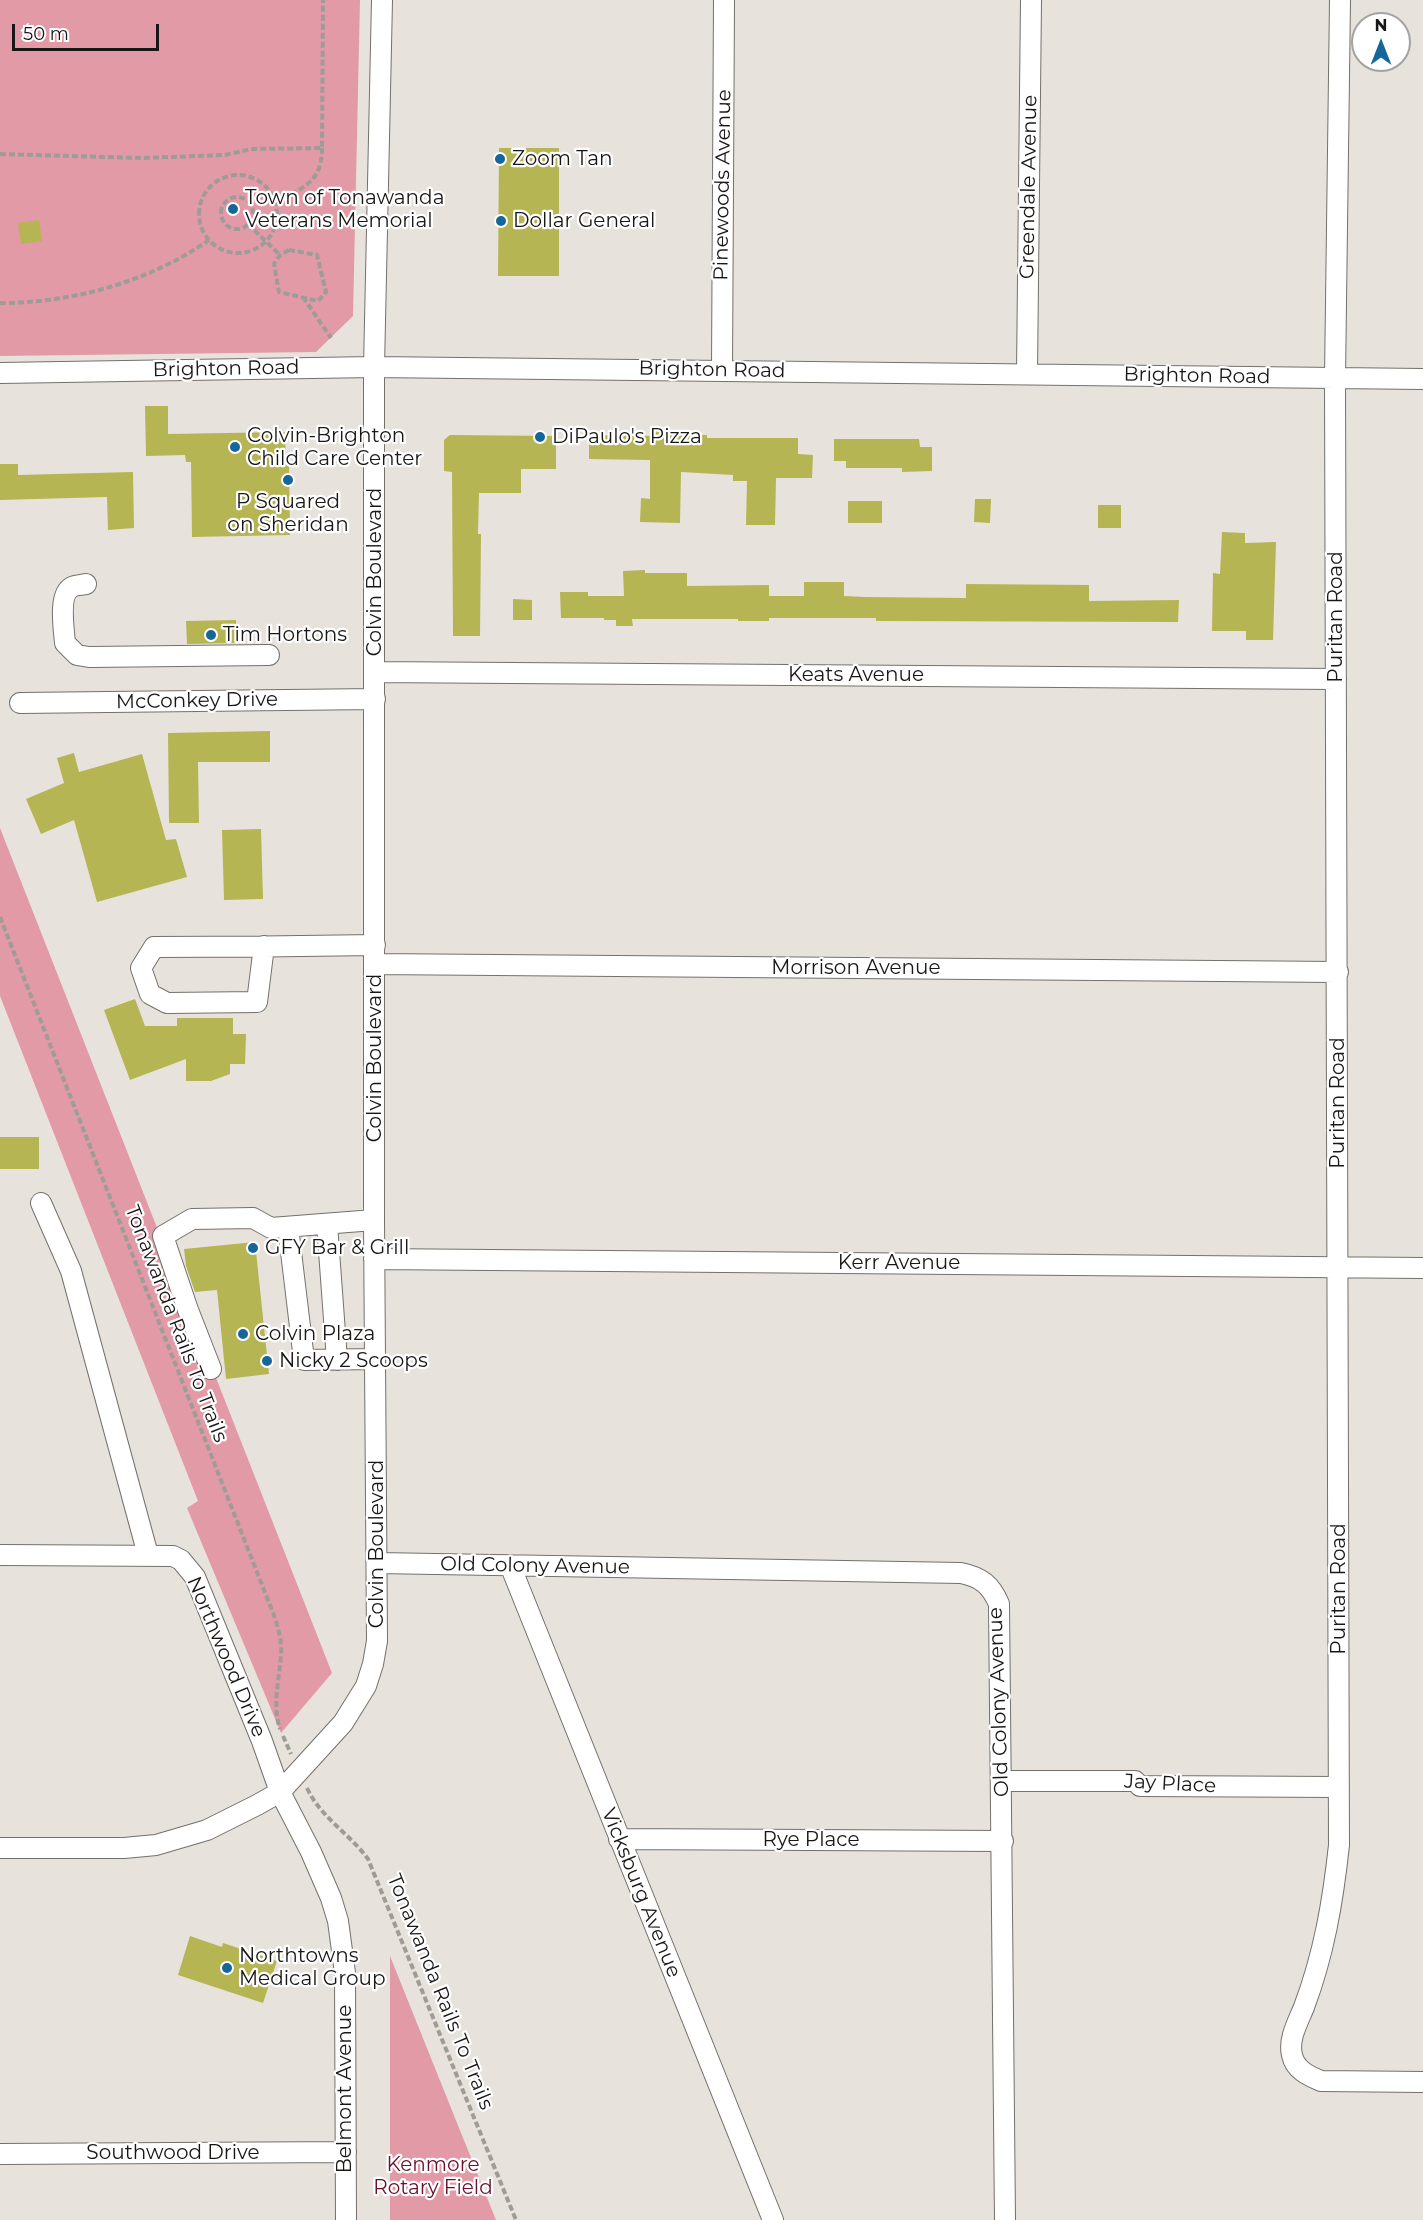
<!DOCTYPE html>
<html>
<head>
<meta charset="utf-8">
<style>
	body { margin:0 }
	#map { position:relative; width:1423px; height:2220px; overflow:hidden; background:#e7e3dc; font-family:Montserrat,sans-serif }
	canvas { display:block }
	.north { position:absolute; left:1351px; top:12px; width:60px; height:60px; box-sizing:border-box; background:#fff; border:2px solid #a3a2a1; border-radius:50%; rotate:0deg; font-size:16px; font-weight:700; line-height:24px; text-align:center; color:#191715 }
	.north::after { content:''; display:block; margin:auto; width:21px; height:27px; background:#156799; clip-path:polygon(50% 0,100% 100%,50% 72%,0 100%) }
	.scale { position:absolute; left:12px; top:24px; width:147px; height:27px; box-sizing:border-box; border:3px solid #191715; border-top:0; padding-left:8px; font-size:18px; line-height:21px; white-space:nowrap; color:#191715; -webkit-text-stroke:4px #fff; paint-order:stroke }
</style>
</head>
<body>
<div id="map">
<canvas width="1423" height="2220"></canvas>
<div class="north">N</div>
<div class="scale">50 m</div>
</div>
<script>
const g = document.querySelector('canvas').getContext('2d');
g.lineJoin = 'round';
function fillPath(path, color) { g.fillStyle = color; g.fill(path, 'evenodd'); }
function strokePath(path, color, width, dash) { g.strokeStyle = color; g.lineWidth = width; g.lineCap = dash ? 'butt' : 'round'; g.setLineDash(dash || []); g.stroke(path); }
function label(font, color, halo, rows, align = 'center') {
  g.font = font + ' Montserrat,sans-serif'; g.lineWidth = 4.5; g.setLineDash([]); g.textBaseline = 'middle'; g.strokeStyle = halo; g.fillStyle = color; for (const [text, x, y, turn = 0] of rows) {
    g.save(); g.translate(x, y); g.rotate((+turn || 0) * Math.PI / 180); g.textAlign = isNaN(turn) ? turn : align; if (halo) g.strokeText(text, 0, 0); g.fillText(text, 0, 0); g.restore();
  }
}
const green = new Path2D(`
	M0,0H360L353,316L316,352L0,356Z
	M0,828L332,1673L281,1733L187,1508L198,1501L0,996Z
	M390,1956L496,2220H390Z`);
const building = new Path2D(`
	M499,148H559V276H498Z
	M39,220L42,241L21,244L18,223Z
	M145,406H168V434L285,432L286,462H289L290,535L192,537L191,462H186L185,455L146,456Z
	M653,428H670V434L707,435V438H798V454L813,455L812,478H776L775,525H746L747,481H733V475L681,472L680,523L640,522L641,498L650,499V460L589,459V435L653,436Z
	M450,435L556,436V469H521V493H479L478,534H481L480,636H453L452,472L444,471V440Z
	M834,439H919L920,447H932V471L902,472V468H846V461H834Z
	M0,464H18V475L133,472L134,528L108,530L107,497L0,500Z
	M975,499H991L990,523L974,522Z
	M848,501H882V523H848Z
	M1098,505H1121V528H1098Z
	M1222,532L1245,533V543L1276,542L1273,640H1246V631H1212L1213,573L1220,574Z
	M645,570V573H687V586L769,585V596H804V582H844V596L865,597L966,598V584L1089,585V601L1179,600L1178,622L876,621V618H769V621H738V619H632L633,626H616V620H604V618H561L560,592H588V596H624L623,571Z
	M513,599L532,600V620H513Z
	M236,620V643L187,644L186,621Z
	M270,731V762H198L199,823H169L168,733Z
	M74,753L79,772L142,754L166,840L176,839L187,877L97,902L74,820L41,834L26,799L64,783L57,758Z
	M261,829L263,899L224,900L222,830Z
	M135,999L145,1026H177V1018H233V1034H246L245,1064H230V1074L211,1081H186V1059L130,1080L104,1010Z
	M0,1137H39V1169H0Z
	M255,1242L269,1374L226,1379L217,1290L195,1292L186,1266L184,1249Z
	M190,1936L222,1947L223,1943L277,1961L263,2003L178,1975Z`);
const path = new Path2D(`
	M0,154L142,158L225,155L251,149L322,148L323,0
	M199 214a39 39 0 1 1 78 0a39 39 0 1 1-78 0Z
	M221 213a16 16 0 1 1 32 0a16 16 0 1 1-32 0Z
	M274,200C303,190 322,182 322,148
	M248,224L280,255
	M289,250L317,255L326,292L318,301L279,292L274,264L280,255Z
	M303,297L331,338
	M0,303C72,303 149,282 209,240
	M0,917L275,1618C279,1631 282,1643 281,1656C279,1681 272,1705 280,1729
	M283,1736L291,1754
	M307,1788C321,1818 349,1833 368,1859L516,2220`);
const minor = new Path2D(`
	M1340,0L1335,378L1339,1845C1333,1901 1324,1954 1304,2007C1298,2022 1288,2039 1292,2055C1295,2070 1309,2076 1321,2081L1423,2082
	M722,370L724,0
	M0,373L374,367L1423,379
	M1027,373L1031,0
	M86,584C82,585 75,585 72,587C58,594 64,630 65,643L77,655L89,657L269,655
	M375,672L1336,679
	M20,703L375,699
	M264,946L257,1002L167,1003L150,994L141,968L154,947C228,947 301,946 375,945
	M375,964L1338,972
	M41,1203L71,1271L148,1555
	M327,1224L337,1360
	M288,1227L304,1360L375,1359
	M374,1259L1423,1268
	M211,1369L188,1310L163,1236L192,1219L253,1218L271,1228L374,1220
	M0,1555L173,1556L181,1560L195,1577L262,1741L280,1792L311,1852L331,1898L338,1921L345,1973L346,2220
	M377,1563L961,1573C981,1577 991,1585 999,1604L1005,2220
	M510,1565L773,2220
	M1002,1781H1135L1140,1786L1339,1787
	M619,1839L1003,1841
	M0,1848H124L156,1845L207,1830L257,1805L280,1792L343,1723L366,1686L373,1664L377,1641L374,1220V367L382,0
	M0,2154L346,2152`);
const markers = [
	[500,159,6,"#156799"],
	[233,209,6,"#156799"],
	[501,221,6,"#156799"],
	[540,437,6,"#156799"],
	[235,447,6,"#156799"],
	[288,480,6,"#156799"],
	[211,635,6,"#156799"],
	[253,1248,6,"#156799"],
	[243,1334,6,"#156799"],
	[267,1361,6,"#156799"],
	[227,1968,6,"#156799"]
];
const poiNames = [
	["Zoom Tan",512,159],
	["Town of Tonawanda",245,198],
	["Veterans Memorial",245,221],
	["Dollar General",513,221],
	["Colvin-Brighton",247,436],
	["Child Care Center",247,459],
	["DiPaulo's Pizza",552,437],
	["P Squared",288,502,"center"],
	["on Sheridan",288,525,"center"],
	["Tim Hortons",223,635],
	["GFY Bar & Grill",265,1248],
	["Colvin Plaza",255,1334],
	["Nicky 2 Scoops",279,1361],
	["Northtowns",239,1956],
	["Medical Group",239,1979]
];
const streetNames = [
	["Pinewoods Avenue",723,185,-89],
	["Greendale Avenue",1029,187,-89],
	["Brighton Road",226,369,-1],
	["Brighton Road",712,370,1],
	["Brighton Road",1197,376,1],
	["Colvin Boulevard",375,572,-90],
	["Puritan Road",1336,617,-90],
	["Keats Avenue",856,675],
	["McConkey Drive",197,701,-1],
	["Morrison Avenue",856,968],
	["Colvin Boulevard",375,1058,-90],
	["Puritan Road",1338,1103,-90],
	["Kerr Avenue",899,1263],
	["Tonawanda Rails To Trails",176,1324,69],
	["Colvin Boulevard",377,1544,-90],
	["Old Colony Avenue",535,1566,1],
	["Puritan Road",1339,1589,-90],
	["Northwood Drive",226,1657,67],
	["Old Colony Avenue",999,1702,-92],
	["Jay Place",1170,1784,3],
	["Rye Place",811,1840],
	["Vicksburg Avenue",641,1893,68],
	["Tonawanda Rails To Trails",440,1992,68],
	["Belmont Avenue",345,2089,-90],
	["Southwood Drive",173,2153]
];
const parkNames = [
	["Kenmore",433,2165],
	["Rotary Field",433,2188]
];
fillPath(green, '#e29aa6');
fillPath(building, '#b5b553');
strokePath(minor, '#74706b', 22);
strokePath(path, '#9f9b96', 4, [6, 3]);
strokePath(minor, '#fff', 20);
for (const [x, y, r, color] of markers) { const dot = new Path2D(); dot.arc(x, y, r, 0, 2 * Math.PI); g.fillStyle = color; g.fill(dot); strokePath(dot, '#fff', 2); }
label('20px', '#191715', '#fff', poiNames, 'left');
label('20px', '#191715', '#fff', streetNames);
label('20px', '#68102c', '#fff', parkNames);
</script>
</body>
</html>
